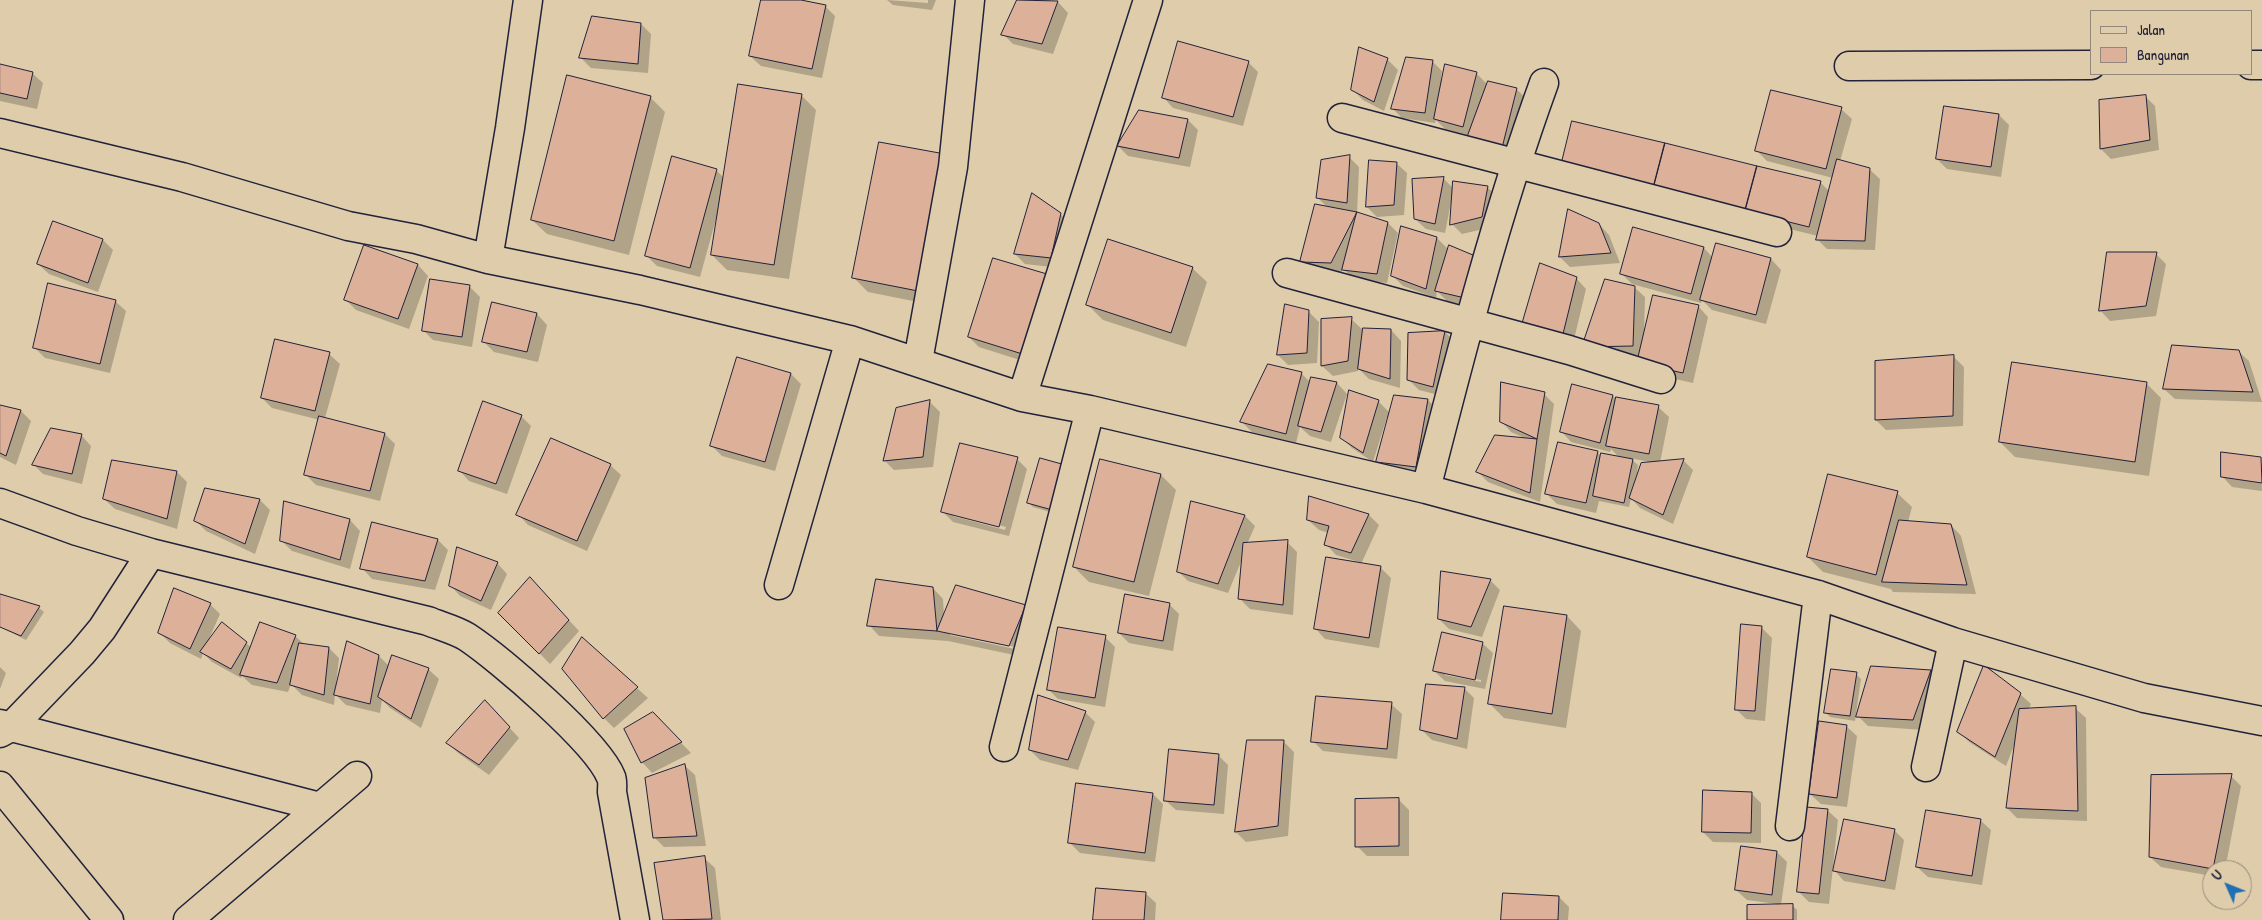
<!DOCTYPE html>
<html>
<head>
<meta charset="utf-8">
<style>
	body { margin:0 }
	#map { position:relative; width:2262px; height:920px; overflow:hidden; background:#deccaa; font-family:"Patrick Hand",sans-serif }
	canvas { display:block }
	.legend { position:absolute; left:2090px; top:10px; width:162px; height:65px; box-sizing:border-box; background:#deccaa; border:1px solid #93887e; margin:0; padding:6px 9px; list-style:none; font-size:15px; color:#22223b }
	.legend li { display:flex; align-items:center; gap:10px; height:25px }
	.legend b { width:25px; border:1px solid #93887e }
	.north { position:absolute; left:2202px; top:860px; width:50px; height:50px; box-sizing:border-box; background:#deccaa; border:1px solid #93887e; border-radius:50%; rotate:314deg; font-size:14px; font-weight:700; line-height:20px; text-align:center; color:#22223b }
	.north::after { content:''; display:block; margin:auto; width:18px; height:22px; background:#1f6fb2; clip-path:polygon(50% 0,100% 100%,50% 72%,0 100%) }
</style>
</head>
<body>
<div id="map">
<canvas width="2262" height="920"></canvas>
<ul class="legend">
<li><b style="height:6px;background:#deccaa"></b>Jalan</li>
<li><b style="height:14px;background:#ddb099"></b>Bangunan</li>
</ul>
<div class="north">U</div>
</div>
<script>
const g = document.querySelector('canvas').getContext('2d');
g.lineJoin = 'round';
function fillPath(path, color) { g.fillStyle = color; g.fill(path, 'evenodd'); }
function strokePath(path, color, width, dash) { g.strokeStyle = color; g.lineWidth = width; g.lineCap = dash ? 'butt' : 'round'; g.setLineDash(dash || []); g.stroke(path); }
const shadow = new Path2D(`
	M718,0H795L825,6L835,16L822,78L761,66L750,56L762,0Z
	M887,0L928,3V0H936L932,10L893,5Z
	M1018,0H1046L1058,2L1068,13L1053,54L1013,44L1003,34Z
	M641,24L651,34L648,73L591,68L581,58Z
	M1387,59L1398,70L1384,111L1363,100L1353,90Z
	M1432,61L1442,71L1441,80L1476,73L1488,85L1516,89L1527,99L1512,157L1469,135L1445,129L1436,120L1435,123L1402,118L1392,108Z
	M1248,62L1258,72L1243,126L1173,108L1163,97Z
	M0,66L32,73L43,83L37,109L0,101Z
	M801,95L816,110L789,279L727,270L712,255L718,219H716L700,277L657,266L647,256L716,170L724,178Z
	M2145,96L2155,106L2159,150L2111,159L2101,149Z
	M650,97L665,112L629,255L547,234L532,220Z
	M1841,109L1852,119L1840,161L1869,169L1880,179L1875,250L1827,249L1817,239L1818,236L1572,176L1820,182L1830,192L1833,178L1767,161L1757,151Z
	M1999,115L2009,125L2001,177L1947,169L1937,159Z
	M1188,120L1198,130L1190,167L1128,156L1118,146Z
	M880,143L933,305L868,292L854,278Z
	M1349,157L1359,167L1357,214L1388,223L1398,233L1387,283L1354,279L1343,269L1341,273L1312,272L1301,262L1328,208L1317,197Z
	M1396,163L1407,173L1404,215L1377,217L1367,207Z
	M1443,178L1454,189L1487,187L1498,197L1492,227L1462,234L1452,224L1454,197H1452L1445,233L1426,229L1415,219Z
	M1060,214L1071,224L1061,268L1025,264L1015,254Z
	M1599,224L1609,235L1620,263L1570,267L1560,257Z
	M1634,229L1704,248L1713,258L1717,245L1771,259L1781,270L1766,324L1712,310L1702,300L1701,303L1632,284L1621,273Z
	M1437,238L1449,250L1476,308L1447,301L1437,291L1436,298L1403,286L1392,275Z
	M103,240L113,250L98,292L49,274L38,264Z
	M365,247L418,265L428,276L409,329L356,310L346,300Z
	M2156,254L2166,264L2156,316L2110,321L2100,310Z
	M994,259L1042,367L979,347L969,337Z
	M1192,268L1207,282L1186,347L1103,320L1088,305Z
	M1576,278L1586,289L1572,348L1532,338Z
	M431,280L470,287L480,297L472,347L433,340L423,330Z
	M1634,287L1645,297L1644,335L1698,306L1708,317L1693,383L1649,373L1640,355L1593,357Z
	M115,301L126,311L110,373L45,358L34,347Z
	M1308,311L1319,322L1317,363L1288,365L1278,355Z
	M537,314L547,325L538,362L494,352L484,342Z
	M1351,319L1364,331L1391,330L1401,341L1400,388L1369,379L1358,368V371L1333,376L1322,366V320Z
	M1445,332L1455,342L1443,396L1419,390L1409,380Z
	M2238,351L2249,361L2262,402L2175,399L2164,389Z
	M329,354L340,364L325,418L385,434L395,444L380,501L316,485L306,475L320,420L272,408L262,398Z
	M1954,357L1964,367L1963,426L1886,430L1876,420Z
	M1301,373L1311,383L1312,378L1337,383L1347,394L1331,442L1310,436L1300,427L1296,443L1252,432L1242,422Z
	M791,374L801,384L775,471L722,456L712,446Z
	M2146,383L2161,398L2149,476L2015,457L2000,442Z
	M1544,394L1554,404L1540,502L1488,482L1478,472L1527,439L1511,432L1501,421Z
	M1395,396L1428,400L1438,410L1426,477L1387,472L1377,461L1389,418L1387,417L1373,462L1352,448L1341,437L1378,401L1390,413Z
	M1613,396L1617,400L1658,407L1669,417L1660,463L1683,460L1693,470L1673,524L1640,508L1631,498L1629,507L1599,501L1596,513L1557,504L1547,494L1597,452L1602,457L1620,458L1611,449L1610,452L1571,442L1561,431ZM1630,458L1654,463L1636,481L1638,465Z
	M930,402L940,412L933,467L894,470L884,460Z
	M0,406L21,411L31,421L16,465L0,457Z
	M521,416L531,426L507,494L469,481L459,470Z
	M81,435L91,446L82,484L43,474L33,464Z
	M552,439L610,465L621,475L587,551L528,525L518,514Z
	M2260,458L2262,491L2232,487L2222,476Z
	M1017,459L1027,469L1009,536L953,522L943,512ZM953,514L1006,527L1005,530L953,516Z
	M1040,459L1060,515L1033,507L1028,502Z
	M177,472L187,482L177,529L115,509L104,499Z
	M1161,475L1176,490L1149,596L1089,582L1074,567Z
	M1897,493L1912,507L1908,522L1951,525L1961,536L1976,594L1893,592L1891,589L1823,572L1808,557Z
	M1310,498L1369,515L1379,525L1361,564L1380,567L1391,578L1379,648L1325,639L1315,628L1359,562L1336,555L1326,544L1329,533L1319,530L1308,520Z
	M260,500L270,510L255,554L206,531L196,521Z
	M1245,516L1255,526L1247,544L1287,542L1297,552L1293,615L1250,609L1240,599L1243,557L1228,593L1188,581L1178,571Z
	M350,520L360,531L350,569L292,551L281,540Z
	M373,523L438,540L448,550L435,590L372,579L362,568Z
	M497,563L507,574L491,610L460,596L450,585Z
	M1490,580L1500,590L1482,637L1449,629L1439,619Z
	M933,588L943,599L944,616L1025,606L1035,617L1019,656L948,641L879,636L869,625ZM950,633L1015,647V649L950,635Z
	M540,589L579,631L550,664L500,613Z
	M210,604L220,614L209,639L246,643L252,648L295,636L304,644L329,648L339,658L336,685L379,656L390,667L428,669L439,679L421,728L390,708L382,700L380,713L346,705L335,694L334,705L302,695L291,684L288,692L252,685L242,676L241,678L212,662L203,653L201,659L170,643L159,632Z
	M1169,604L1179,614L1173,651L1129,643L1119,633Z
	M0,607L39,608L44,612L26,640L0,627Z
	M1567,616L1581,631L1566,728L1504,718L1490,704Z
	M1761,627L1772,638L1765,721L1746,719L1736,709Z
	M1105,637L1115,647L1105,707L1058,699L1048,689Z
	M582,639L648,698L614,728L604,718Z
	M1482,643L1493,653L1485,689L1445,681L1434,671ZM1445,672L1481,680V682L1445,675Z
	M0,667L6,673L0,689Z
	M1872,668L1931,671L1941,681L1923,730L1868,726L1858,716Z
	M1856,674L1861,679L1855,721L1830,717L1825,712Z
	M1464,688L1474,698L1467,749L1432,740L1422,730Z
	M2020,694L2031,704L2028,710L2075,708L2086,718L2087,821L2017,818L2007,808L2015,743L2006,766L1969,742L1959,732Z
	M1391,704L1402,714L1397,759L1323,751L1313,741Z
	M495,712L519,738L489,775L458,753L448,743Z
	M1085,712L1095,722L1078,770L1040,760L1030,750Z
	M653,714L691,753L652,773L642,762Z
	M1846,726L1857,736L1847,807L1821,804L1810,794Z
	M1284,742L1294,752L1288,836L1246,842L1236,832Z
	M1218,755L1228,765L1224,814L1176,810L1165,800Z
	M684,765L695,775L706,846L664,847L654,837Z
	M2231,776L2241,786L2225,870H2212V876L2161,867L2150,857Z
	M1751,793L1761,803V843L1713,842L1703,832Z
	M1153,794L1163,804L1155,862L1080,853L1070,843Z
	M1398,799L1409,810V856H1367L1357,846Z
	M1827,810L1838,820L1829,904L1809,902L1798,891Z
	M1980,820L1991,830L1982,885L1928,877L1917,867Z
	M1894,830L1904,840L1895,890L1844,881L1834,870Z
	M1777,852L1787,862L1781,905H1792L1797,910V920H1748L1777,904L1747,900L1736,890Z
	M704,858L715,868L721,920H664L656,864Z
	M1145,893L1156,903L1155,920H1095Z
	M1559,897L1569,907L1568,920H1503Z`);
const building = new Path2D(`
	M761,0H801L826,5L812,69L749,56Z
	M1017,0L1058,1L1042,44L1001,35Z
	M592,16L641,23L638,64L579,58Z
	M1178,41L1249,61L1233,117L1162,98Z
	M1359,47L1388,58L1374,102L1351,90Z
	M1406,57L1433,60L1425,113L1391,109Z
	M0,64L33,72L27,99L0,93Z
	M1445,64L1477,72L1463,127L1434,119Z
	M567,75L651,96L614,241L531,220Z
	M1488,81L1517,88L1502,148L1467,138Z
	M738,84L802,94L774,265L711,255Z
	M1771,90L1842,107L1826,169L1755,151Z
	M2146,95L2150,140L2100,149L2099,100Z
	M1944,106L1999,114L1991,167L1936,159Z
	M1139,110L1188,119L1179,158L1117,146Z
	M1572,121L1665,143L1653,189L1561,166Z
	M879,142L945,154L918,291L852,278Z
	M1665,143L1757,166L1745,211L1653,189Z
	M1350,155L1347,203L1316,198L1321,160Z
	M672,156L717,169L690,268L645,256Z
	M1837,159L1870,168L1865,241L1816,240Z
	M1369,160L1397,162L1394,205L1366,207Z
	M1757,166L1821,181L1809,227L1745,211Z
	M1444,177L1435,224L1414,219L1412,179Z
	M1453,181L1488,186L1482,217L1450,225Z
	M1032,193L1061,213L1051,258L1014,254Z
	M1315,204L1357,212L1331,263L1300,262Z
	M1568,209L1599,223L1611,253L1559,257Z
	M1357,212L1388,222L1377,274L1342,270Z
	M53,221L103,239L88,283L37,264Z
	M1401,226L1437,237L1426,289L1391,276Z
	M1633,227L1704,247L1691,294L1620,274Z
	M1108,239L1193,267L1171,333L1086,305Z
	M1716,243L1771,258L1756,315L1700,300Z
	M364,245L418,264L398,319L344,300Z
	M1449,245L1480,258L1465,298L1435,291Z
	M2107,252H2157L2146,306L2099,311Z
	M993,258L1057,277L1032,357L968,337Z
	M1540,263L1577,277L1562,338L1521,328Z
	M430,279L470,285L462,337L422,331Z
	M1605,279L1635,286L1633,346L1582,347Z
	M48,283L116,300L100,364L33,348Z
	M1653,295L1699,305L1683,373L1637,363Z
	M492,302L537,313L527,352L482,342Z
	M1285,304L1309,310L1307,353L1277,355Z
	M1352,317L1348,361L1321,366V319Z
	M1363,328L1391,329L1390,379L1358,369Z
	M1445,331L1433,387L1407,380L1408,333Z
	M275,339L330,352L315,411L261,398Z
	M2172,345L2239,350L2253,392L2163,389Z
	M1954,355L1953,416L1875,420V361Z
	M737,357L791,373L765,462L710,446Z
	M2012,362L2147,382L2135,462L1999,442Z
	M1268,364L1302,372L1286,434L1240,422Z
	M1311,377L1337,382L1321,432L1298,426Z
	M1501,382L1545,392L1537,439L1500,422Z
	M1572,384L1613,395L1600,443L1560,432Z
	M1349,390L1379,400L1363,453L1340,438Z
	M1394,395L1428,399L1416,467L1376,462Z
	M1616,397L1659,405L1649,454L1606,446Z
	M930,400L923,457L883,461L896,408Z
	M483,401L522,415L496,484L458,471Z
	M0,405L21,410L6,456L0,453Z
	M319,416L385,433L370,491L304,475Z
	M51,428L82,434L72,474L32,465Z
	M1495,435L1537,439L1530,493L1476,472Z
	M551,438L611,464L577,541L516,515Z
	M1558,442L1598,451L1586,503L1545,494Z
	M960,443L1018,457L999,527L941,512Z
	M2221,452L2261,457L2262,483L2221,477Z
	M1601,453L1633,459L1624,503L1593,496Z
	M1040,458L1069,466L1056,511L1027,503Z
	M1100,459L1161,474L1134,582L1073,567Z
	M1684,459L1663,515L1629,498L1641,463Z
	M112,460L177,471L167,519L103,499Z
	M1828,474L1898,491L1876,575L1807,557Z
	M205,488L260,499L245,544L194,521Z
	M1309,496L1369,514L1351,553L1324,545L1329,526L1307,520Z
	M284,501L350,519L340,560L280,541Z
	M1191,501L1245,515L1218,584L1177,572Z
	M1899,520L1951,524L1967,585L1882,582Z
	M372,522L438,539L425,581L360,569Z
	M1288,540L1283,605L1238,599L1243,543Z
	M457,547L498,562L481,601L449,586Z
	M1326,557L1381,566L1369,638L1314,629Z
	M1441,571L1491,579L1471,627L1438,619Z
	M530,577L569,620L539,654L498,613Z
	M876,579L933,587L937,631L867,626Z
	M956,585L1026,605L1009,646L937,631Z
	M174,588L211,603L190,649L158,633Z
	M0,594L40,606L21,636L0,627Z
	M1125,594L1170,603L1163,641L1118,633Z
	M1504,606L1567,615L1552,714L1488,704Z
	M222,622L247,642L231,669L200,652Z
	M260,622L296,635L277,683L240,675Z
	M1741,624L1762,626L1755,711L1735,710Z
	M1058,627L1106,635L1095,698L1047,690Z
	M1442,632L1483,642L1475,680L1433,671Z
	M582,637L638,687L603,719L562,669Z
	M347,641L379,655L370,704L334,695Z
	M299,643L329,647L324,695L290,685Z
	M392,655L429,668L411,719L378,697Z
	M1984,665L2021,693L1995,757L1957,732Z
	M1871,666L1931,670L1913,720L1856,717Z
	M1831,669L1857,672L1850,716L1824,713Z
	M1426,684L1465,687L1457,739L1420,730Z
	M1038,695L1086,711L1068,760L1029,750Z
	M1316,696L1392,702L1387,749L1311,742Z
	M485,700L510,727L479,765L446,743Z
	M2076,706L2078,811L2006,808L2019,709Z
	M653,712L682,742L641,763L624,729Z
	M1819,721L1847,725L1837,798L1809,794Z
	M1247,740H1284L1278,826L1235,832Z
	M1169,749L1219,754L1214,805L1164,801Z
	M685,764L697,836L653,838L645,778Z
	M2232,774L2213,869L2149,857L2151,775Z
	M1076,783L1153,793L1145,853L1068,843Z
	M1703,790L1752,792L1751,833L1702,832Z
	M1399,798V846L1355,847V799Z
	M1806,807L1828,809L1819,894L1797,892Z
	M1926,810L1981,819L1972,876L1916,867Z
	M1844,819L1895,829L1885,881L1833,871Z
	M1741,846L1777,851L1772,895L1735,890Z
	M705,856L712,919L663,920L654,863Z
	M1096,888L1146,892L1144,920H1093Z
	M1503,893L1559,896L1558,920H1501Z
	M1793,904V920H1747V905Z`);
const minor = new Path2D(`
	M2251,65H2262
	M1849,66L2091,65
	M1342,118L1777,232
	M0,133L182,177L348,226L416,239L488,259L640,290L850,340L1022,397L1090,410L1426,489L1818,595L1953,642L2144,698L2262,721
	M488,259L510,128L528,0
	M1287,273L1569,350L1661,379
	M918,361L953,167L970,0
	M1022,397L1148,0
	M1426,489C1461,352 1496,215 1544,83
	M0,503L77,531L151,553L428,621C440,626 456,630 467,637C500,659 597,742 611,777C613,781 612,788 612,792L635,920
	M779,585L850,340
	M0,724L320,807
	M0,733L11,727L82,653L102,629L151,553
	M1004,747L1090,410
	M1926,767L1953,642
	M0,786L109,920
	M1790,826L1818,595
	M188,920L357,776`);
fillPath(shadow, '#0003');
fillPath(building, '#ddb099');
strokePath(building, '#22223b', 1);
strokePath(minor, '#22223b', 31);
strokePath(minor, '#deccaa', 28);
</script>
</body>
</html>
